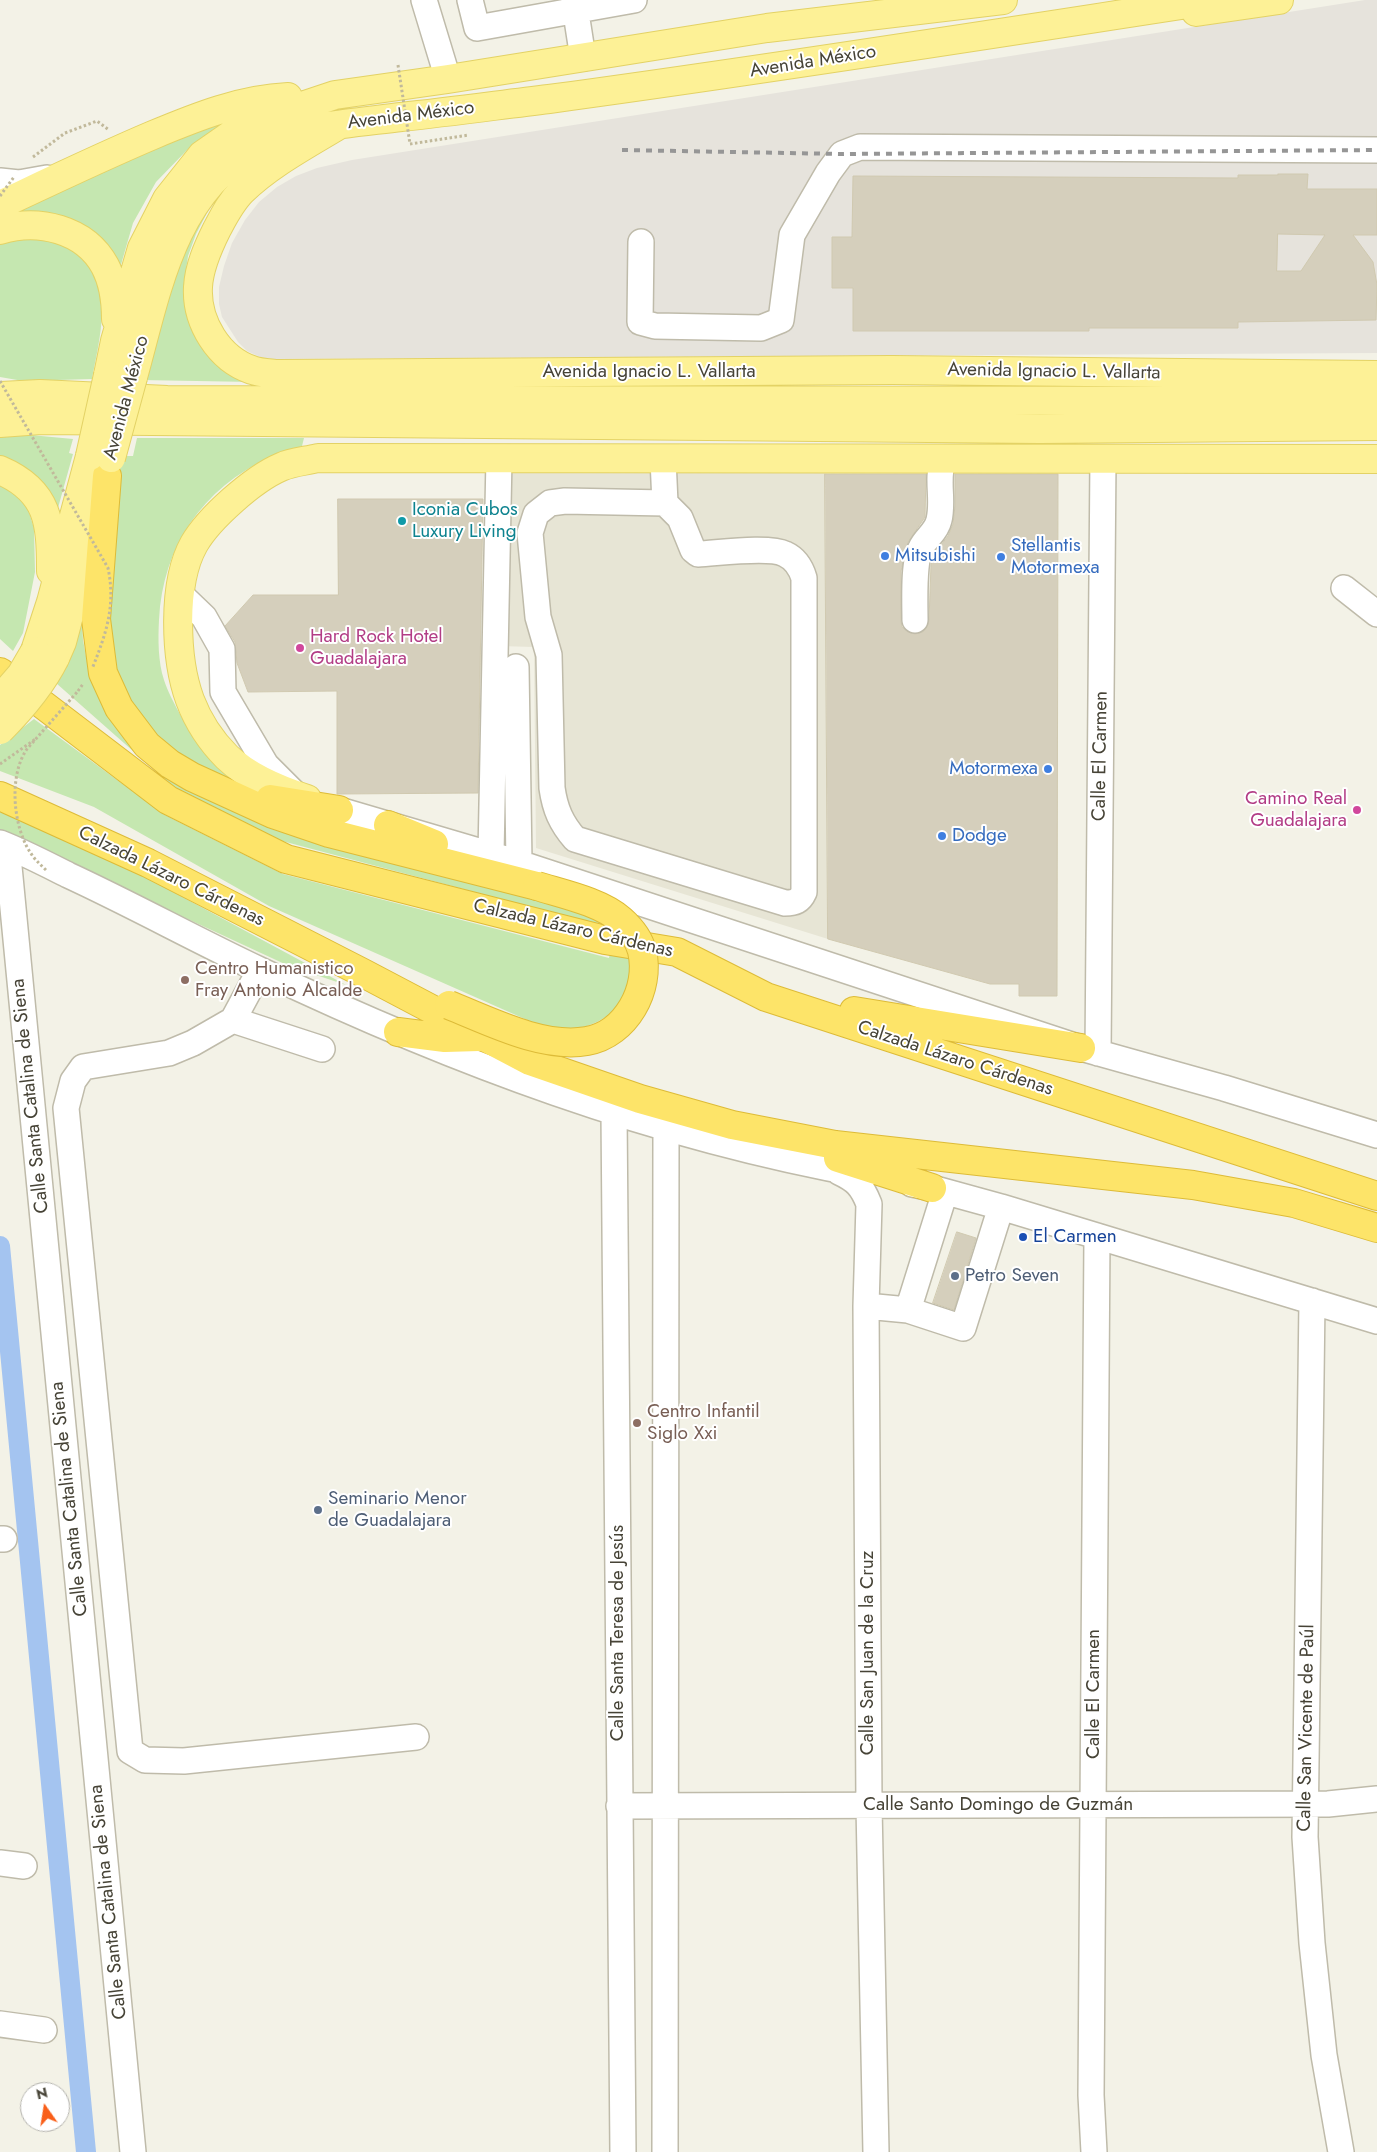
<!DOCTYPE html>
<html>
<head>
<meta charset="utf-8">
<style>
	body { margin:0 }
	#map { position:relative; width:1377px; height:2152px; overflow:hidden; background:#f3f2e7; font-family:Jost,sans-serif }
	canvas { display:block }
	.north { position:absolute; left:20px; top:2082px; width:50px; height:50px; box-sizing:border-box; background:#fff; border:1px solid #b5b4af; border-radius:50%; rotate:347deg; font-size:14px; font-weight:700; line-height:20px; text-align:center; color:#464336 }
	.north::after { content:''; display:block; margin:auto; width:18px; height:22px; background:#f95f19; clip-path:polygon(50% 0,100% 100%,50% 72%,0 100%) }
</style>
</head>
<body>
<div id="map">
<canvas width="1377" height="2152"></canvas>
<div class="north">N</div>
</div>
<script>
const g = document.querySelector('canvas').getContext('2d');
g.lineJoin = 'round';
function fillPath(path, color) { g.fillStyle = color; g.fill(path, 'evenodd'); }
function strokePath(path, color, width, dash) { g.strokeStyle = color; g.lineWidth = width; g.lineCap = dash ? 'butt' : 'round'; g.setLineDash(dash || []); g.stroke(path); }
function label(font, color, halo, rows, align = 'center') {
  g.font = font + ' Jost,sans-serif'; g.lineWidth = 4; g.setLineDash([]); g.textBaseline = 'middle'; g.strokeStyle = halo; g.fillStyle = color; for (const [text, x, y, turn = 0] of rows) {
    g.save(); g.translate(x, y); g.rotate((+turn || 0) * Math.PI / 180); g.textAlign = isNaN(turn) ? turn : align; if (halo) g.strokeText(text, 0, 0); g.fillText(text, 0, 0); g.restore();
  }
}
const residential = new Path2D(`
	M825,471L828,939L536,848L534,647L499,646L502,473Z`);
const industrial = new Path2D(`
	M1365,0H1377V353L271,359L260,357L247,351L238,342L222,317L219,304V287L224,266L232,243L245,220L259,202L277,187L296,176L317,168L352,160Z`);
const green = new Path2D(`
	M266,106L224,125L191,146L156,182L133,223L118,275L51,214L10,211L131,151Z
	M218,192L196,234L188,256L184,285L187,313L253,382L140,380L172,261Z
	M0,234L63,236C72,246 85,257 92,268C111,300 98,346 92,379L23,381L0,377Z
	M20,434L73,439L69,453L73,454L56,515L0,459V436Z
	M137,438H304L302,446C292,450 280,452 270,457C202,489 163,546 159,620C158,639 158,662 164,680C170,699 192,737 205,752C215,764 228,773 239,783L194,765L160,744L133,712L114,673L105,618L120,456H133Z
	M0,478L26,503L34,528L35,572L23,633L13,651L0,639Z
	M81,607L83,640L88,667L100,699L166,767L596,911L628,940L633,974L616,1011L597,1022L577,1030L552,1031L269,906L94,807L0,771V745L34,719L165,815L283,874L609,958L614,929L282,841L176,789L56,683Z
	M0,812L84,844L346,985L289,966L0,832Z`);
const canal = new Path2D(`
	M0,1246L86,2152`);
const building = new Path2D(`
	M1278,174H1308L1307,189H1377V235H1353L1373,262L1377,285L1376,320L1238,322V328H1089V331H853V288H832V237H852L853,176L1238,178V175H1278ZM1278,234L1325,235L1301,271H1277Z
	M825,474H926L925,517L908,542L901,571V621L902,627L908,632L915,634L923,632L927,627L929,620L931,565L934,554L948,536L953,524L955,506V474H1058L1057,996H1019V984H990L828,939Z
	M338,499H483L478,793L337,794V691L248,692L237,663L235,642L225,626L253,595H338Z
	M957,1232L976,1238L954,1310L933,1303Z`);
const path = new Path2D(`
	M410,144L469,135
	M33,157L65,133L97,121L109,130
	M78,691L83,684
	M0,764L37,738`);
const minor = new Path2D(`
	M424,0L448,79
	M470,0L477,28L634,0
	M574,0L583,58
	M0,181L19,183L47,178
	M641,242L640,322L655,326L761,328L781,320L792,235L828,173L842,154L860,147L1377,150
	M663,459L665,503L680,518L693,550L698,554C719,553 769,546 785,554C796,559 801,568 804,578V892C800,901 795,903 785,903L575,839C561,823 555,809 552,788L549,655L538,617L530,533L536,514L550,503L565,501L665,503
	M1344,588L1377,614
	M180,594L204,617L222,649L223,692L266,765L293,792
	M915,620C915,603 913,561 921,548C926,537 936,533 939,520C944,499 936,481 943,459
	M516,667L519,863
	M339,810L519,863L1081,1048L1224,1088L1377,1135
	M0,843C23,852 46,864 68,875C133,905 196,940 260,970C453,1062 654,1137 865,1175
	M7,846L133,2152
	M491,854L499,458
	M260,970L233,1020L322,1049
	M233,1020L193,1043L169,1053L83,1067L73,1081L66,1108L130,1751L145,1760L184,1761L416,1737
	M1098,1053L1103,458
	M614,1113L623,2152
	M839,1172C856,1180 862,1186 869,1204L866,1306L869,1806L876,2152
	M912,1184L932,1188L1001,1207L1377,1321
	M945,1192L908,1310L963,1328L1001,1207
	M1312,1301L1305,1837L1312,1943L1324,2055L1341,2152
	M866,1306L908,1310
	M0,1539H4
	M619,1806L1328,1804L1377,1799
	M0,1863L24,1866
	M0,2024L44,2030
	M665,2152L666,1127
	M1094,2152L1091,2095L1097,1236`);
const major = new Path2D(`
	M1196,12L1279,0
	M339,125C306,145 270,164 242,191C231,202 224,216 217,229C208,247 199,267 198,287C196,322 219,359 252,370C260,373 270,373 278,374L892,370L1377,375
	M0,205C51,181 101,157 153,135C196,117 241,99 288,97
	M0,230C38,218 85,229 105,266C114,283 116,301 116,319
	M108,375L115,341L142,248L167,199L202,155L245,125L335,95L448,79L767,28L1003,0
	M133,377C156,295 172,193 255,148C297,126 354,123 401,117C450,112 499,105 549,99C771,69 992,34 1214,0
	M0,396L40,394L167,400L1377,401
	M0,423L41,420L1040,429L1377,426
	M0,470C49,491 51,523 51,571
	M35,651L51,602L90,456
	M55,658L62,642L97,511
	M307,799C279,790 249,778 227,757C211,741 198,721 190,700C175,659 172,583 194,544C209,518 253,479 281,467C292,462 306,461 318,458L1377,459`);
const highway = new Path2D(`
	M107,476L96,619L103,673L119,708L147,745L170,764L192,777L273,814L329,833L537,886
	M0,672L168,800L286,859L605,940L677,952L766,997L1377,1196
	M0,796L148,863L363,973L530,1061L640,1099L732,1125L835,1145L1193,1185L1294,1203L1377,1228
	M270,799L339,810
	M388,825L434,844
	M854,1011L1081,1048
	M398,1032L445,1038L479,1037
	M838,1158L932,1188`);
const rail = new Path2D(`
	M622,150L842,154L1377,150`);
const pathBridge = new Path2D(`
	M398,65L410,144
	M0,196L14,177
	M0,381L108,568C116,606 106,634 92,669
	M46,870C41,865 36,861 32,855C13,829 8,776 27,749L78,691`);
const majorBridge = new Path2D(`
	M90,456L108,375
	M111,458L133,377
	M0,699L21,675L35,651
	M0,730C22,708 41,686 55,658`);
const highwayBridge = new Path2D(`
	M449,1005C489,1021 543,1049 587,1041C626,1034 651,989 642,951C639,939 630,928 621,920C601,902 563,894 537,886`);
const markers = [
	[402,521,5,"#0f9aa8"],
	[885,556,5,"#3f7fe0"],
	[1001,557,5,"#3f7fe0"],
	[300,648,5,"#d1479c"],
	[1048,769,5,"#3f7fe0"],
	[1357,810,5,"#d1479c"],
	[942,836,5,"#3f7fe0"],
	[185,980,5,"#8d6e63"],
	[1023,1237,5,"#1a4fb4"],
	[955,1276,5,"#5c6f8a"],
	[637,1423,5,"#8d6e63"],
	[318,1510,5,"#5c6f8a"]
];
const streetNames = [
	["Avenida México",813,62,-9],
	["Avenida México",411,116,-7],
	["Avenida Ignacio L. Vallarta",649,372],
	["Avenida Ignacio L. Vallarta",1054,372,1],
	["Avenida México",127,398,-75],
	["Calle El Carmen",1101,756,-89],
	["Calzada Lázaro Cárdenas",171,877,26],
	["Calzada Lázaro Cárdenas",573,929,13],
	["Calzada Lázaro Cárdenas",955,1059,18],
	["Calle Santa Catalina de Siena",31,1096,-96],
	["Calle Santa Catalina de Siena",70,1499,-96],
	["Calle Santa Teresa de Jesús",618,1633,-90],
	["Calle San Juan de la Cruz",868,1653,-90],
	["Calle El Carmen",1094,1694,-90],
	["Calle San Vicente de Paúl",1307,1728,-89],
	["Calle Santo Domingo de Guzmán",998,1805],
	["Calle Santa Catalina de Siena",109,1902,-96]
];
const cultureNames = [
	["Iconia Cubos",412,510],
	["Luxury Living",412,532]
];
const shopNames = [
	["Stellantis",1011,546],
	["Motormexa",1011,568],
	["Mitsubishi",895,556],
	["Motormexa",1038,769,"right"],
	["Dodge",952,836]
];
const hotelNames = [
	["Hard Rock Hotel",310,637],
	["Guadalajara",310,659],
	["Camino Real",1347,799,"right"],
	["Guadalajara",1347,821,"right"]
];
const educationNames = [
	["Centro Humanistico",195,969],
	["Fray Antonio Alcalde",195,991],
	["Centro Infantil",647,1412],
	["Siglo Xxi",647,1434]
];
const transitNames = [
	["El Carmen",1033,1237]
];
const serviceNames = [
	["Petro Seven",965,1276],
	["Seminario Menor",328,1499],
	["de Guadalajara",328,1521]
];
fillPath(residential, '#e7e5d5');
fillPath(industrial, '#e6e3dc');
fillPath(green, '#c5e7b0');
strokePath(canal, '#a4c4f0', 20);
fillPath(building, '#d5cfbc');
strokePath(building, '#d0c9b0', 1);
strokePath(minor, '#bfbbaa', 28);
strokePath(major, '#e3d265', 30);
strokePath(highway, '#ddbb38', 30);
strokePath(path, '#c1b99b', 3, [2.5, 2.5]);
strokePath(minor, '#fff', 25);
strokePath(major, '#fdf196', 28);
strokePath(highway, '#fde469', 28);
strokePath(rail, '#969696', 4, [6, 6]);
strokePath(majorBridge, '#e3d265', 30, []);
strokePath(highwayBridge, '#ddbb38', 30, []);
strokePath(pathBridge, '#c1b99b', 3, [2.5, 2.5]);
strokePath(majorBridge, '#fdf196', 28);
strokePath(highwayBridge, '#fde469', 28);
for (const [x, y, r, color] of markers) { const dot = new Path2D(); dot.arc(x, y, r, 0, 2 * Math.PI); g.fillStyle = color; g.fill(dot); strokePath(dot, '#fff', 2); }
label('19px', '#464336', '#fff', streetNames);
label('19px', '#0d838f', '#fff', cultureNames, 'left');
label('19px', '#366cbe', '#fff', shopNames, 'left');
label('19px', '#b23c85', '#fff', hotelNames, 'left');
label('19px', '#785e54', '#fff', educationNames, 'left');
label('19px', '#164399', '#fff', transitNames, 'left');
label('19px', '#4e5e75', '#fff', serviceNames, 'left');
</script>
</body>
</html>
